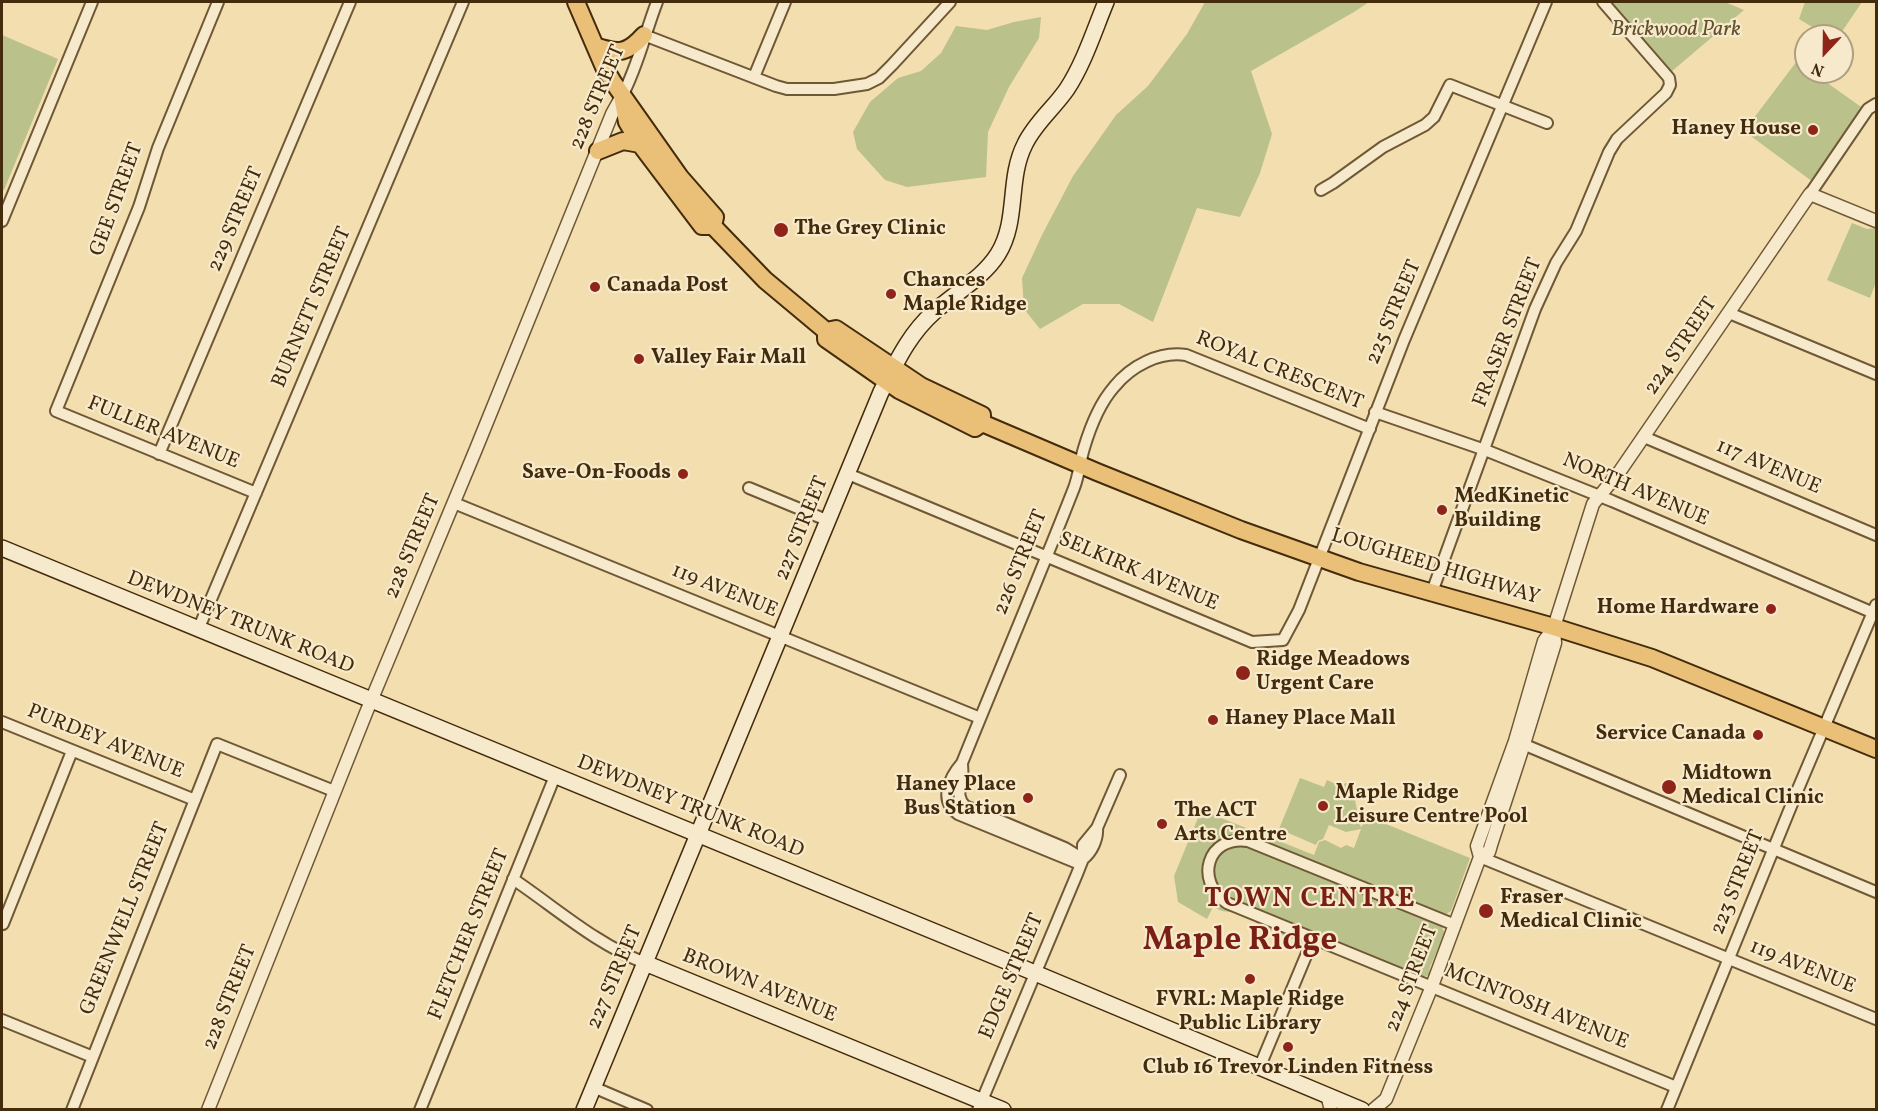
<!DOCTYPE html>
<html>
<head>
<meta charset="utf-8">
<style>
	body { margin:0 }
	#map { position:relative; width:1878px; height:1111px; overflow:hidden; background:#f3deb0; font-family:Vollkorn,serif }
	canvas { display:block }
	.frame { position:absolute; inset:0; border:3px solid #432b0c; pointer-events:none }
	.north { position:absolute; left:1794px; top:24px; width:60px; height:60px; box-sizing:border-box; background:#f7eacc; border:2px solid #af9e7f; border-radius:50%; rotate:202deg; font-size:16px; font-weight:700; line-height:24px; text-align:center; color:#432b0c }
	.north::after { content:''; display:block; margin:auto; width:21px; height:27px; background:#8f2418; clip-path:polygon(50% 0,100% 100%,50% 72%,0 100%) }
</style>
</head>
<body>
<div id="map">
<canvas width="1878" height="1111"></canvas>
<div class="frame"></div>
<div class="north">N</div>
</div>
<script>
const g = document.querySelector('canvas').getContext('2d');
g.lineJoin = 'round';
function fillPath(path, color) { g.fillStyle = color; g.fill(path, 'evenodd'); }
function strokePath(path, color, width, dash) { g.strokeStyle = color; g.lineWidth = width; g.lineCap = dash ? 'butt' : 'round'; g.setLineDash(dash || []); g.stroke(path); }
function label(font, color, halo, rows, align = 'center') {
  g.font = font + ' Vollkorn,serif'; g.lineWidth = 4.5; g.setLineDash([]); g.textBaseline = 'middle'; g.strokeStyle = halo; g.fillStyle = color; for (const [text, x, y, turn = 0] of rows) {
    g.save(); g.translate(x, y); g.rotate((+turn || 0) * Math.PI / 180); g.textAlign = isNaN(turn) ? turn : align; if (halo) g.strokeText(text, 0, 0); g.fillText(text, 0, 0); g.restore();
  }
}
const green = new Path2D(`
	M1205,2H1369L1354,12L1251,71L1272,134L1260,173L1240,217L1197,208L1153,322L1119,304H1083L1040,329L1024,309L1022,278L1042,235L1073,176L1116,115L1148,86L1187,34Z
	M1612,2H1725L1744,10L1671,72Z
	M1805,2H1862L1839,36H1827L1799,19Z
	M1041,17L1039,38L1009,87L988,132L986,177L907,187L885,180L857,149L853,132L870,102L898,78L921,71L941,53L956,26L987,30L1014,22Z
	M2,35L58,59L4,190L2,189Z
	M1797,61L1806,67V72H1812L1864,109L1813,182L1744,131Z
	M1852,223L1867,229L1876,228V282L1870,298L1827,280Z
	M1300,778L1324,787L1327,780L1338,785L1351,782L1361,828L1366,816L1470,858L1451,911L1443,916L1440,924L1445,933L1430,967L1429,975L1421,978L1309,935L1305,944L1260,926L1246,914L1222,911L1213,907L1207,919L1178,902L1174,876L1200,813L1206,812L1314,855L1319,842L1325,840L1341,848L1346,845L1354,848L1361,829L1346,832L1329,825L1323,839L1318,841L1316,845L1279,829Z`);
const minor = new Path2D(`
	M218,2L158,148L139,207L56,411L256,493
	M644,35L776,86L787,89H834L867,84L879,78L892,65L950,2
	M754,77L785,2
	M622,96C638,66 645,33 657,2
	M1321,190L1333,183L1383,147L1425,125L1434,117L1450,85L1547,123
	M1810,194L1868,109L1876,104
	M2,221L92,2
	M1729,313L1876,374
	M1375,412L1485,450L1612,501L1876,614
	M1644,437L1876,535
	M159,454L350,2
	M848,474L1252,642L1283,640L1299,610L1404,340L1546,2
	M749,488L829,521
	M454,503L980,718
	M1432,592L1535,309L1556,263L1576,231L1609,152L1617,139L1666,93L1670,85L1669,78L1603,2
	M198,630L463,2
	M2,722L195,800
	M1518,742L1876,892
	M962,763C962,767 963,773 962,778C960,790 956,796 965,806L1065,848L1083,859
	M1480,857L1876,1019
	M1083,859C1092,852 1098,839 1097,828L1120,775
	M1080,864L958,814C938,800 950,777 962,763C999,671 1038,580 1074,488C1079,475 1080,461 1084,448C1090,428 1100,403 1114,387C1131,366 1159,351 1186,355L1370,429
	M513,879C556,908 596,944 645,963
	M3,924L72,751
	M1455,925L1248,841C1207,835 1194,881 1227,903L1676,1087
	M2,1020L93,1057
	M1260,1066L1313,939
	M593,1087L647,1110
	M72,1110L217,744L334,791
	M420,1110L555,776
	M978,1110L1077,874L1083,859V845L1097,828
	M1667,1110L1798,789L1876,605`);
const tertiary = new Path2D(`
	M1480,857L1477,846L1515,741L1544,641L1554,627
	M1327,1095L1331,1110
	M208,1110L366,713L476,449L612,114L622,96
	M1373,1110L1386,1099L1432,986L1480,857L1489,852L1491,845L1524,744L1555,643L1554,627L1593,504L1620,471L1810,194L1876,221`);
const secondary = new Path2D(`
	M2,548L1035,973L1362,1110
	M645,963L1003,1110
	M584,1110L881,392C896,363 909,334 934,312C955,293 983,278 998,254C1019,220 1007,179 1025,144C1035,123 1054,108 1067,89C1084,63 1094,31 1106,2`);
const primary = new Path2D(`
	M576,2L604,67L613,82L680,177L715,217L713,226
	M595,46C619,54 627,54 644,35
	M622,96L627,122L640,144L702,226H713L765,280L826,331L836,329L921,386L982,415V423
	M598,151L623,141L640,144
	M826,331V339L899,390L975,428L982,423L1097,472L1241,530L1359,572L1554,627L1652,658L1876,749`);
const markers = [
	[1813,130,6,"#8f2418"],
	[781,230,8,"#8f2418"],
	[595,287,6,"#8f2418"],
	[891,294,6,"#8f2418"],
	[639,359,6,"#8f2418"],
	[683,474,6,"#8f2418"],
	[1442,510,6,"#8f2418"],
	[1771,609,6,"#8f2418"],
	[1243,673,8,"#8f2418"],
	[1213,720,6,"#8f2418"],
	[1758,735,6,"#8f2418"],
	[1669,787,8,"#8f2418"],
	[1028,798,6,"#8f2418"],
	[1323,806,6,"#8f2418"],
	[1162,824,6,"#8f2418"],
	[1486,911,8,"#8f2418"],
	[1250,979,6,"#8f2418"],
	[1288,1047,6,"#8f2418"]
];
const parkNames = [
	["Brickwood Park",1676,31]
];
const streetNames = [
	["228 STREET",599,98,-67],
	["GEE STREET",118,200,-70],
	["229 STREET",237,220,-67],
	["BURNETT STREET",313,308,-67],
	["225 STREET",1395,313,-67],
	["FRASER STREET",1509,333,-69],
	["224 STREET",1682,347,-56],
	["ROYAL CRESCENT",1279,372,22],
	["FULLER AVENUE",163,434,22],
	["117 AVENUE",1768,468,23],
	["NORTH AVENUE",1635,491,23],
	["227 STREET",803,529,-68],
	["228 STREET",414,547,-67],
	["226 STREET",1022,563,-68],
	["LOUGHEED HIGHWAY",1435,568,17],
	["SELKIRK AVENUE",1138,573,23],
	["119 AVENUE",724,592,22],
	["DEWDNEY TRUNK ROAD",240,624,22],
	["PURDEY AVENUE",105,743,22],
	["DEWDNEY TRUNK ROAD",690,808,22],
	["223 STREET",1739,883,-68],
	["GREENWELL STREET",126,919,-68],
	["FLETCHER STREET",470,935,-68],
	["119 AVENUE",1802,968,22],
	["EDGE STREET",1013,977,-67],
	["227 STREET",616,978,-67],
	["224 STREET",1413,979,-69],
	["BROWN AVENUE",759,987,22],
	["228 STREET",231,998,-68],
	["MCINTOSH AVENUE",1536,1008,22]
];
const poiNames = [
	["Haney House",1801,130,"right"],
	["The Grey Clinic",794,230],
	["Chances",903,282],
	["Maple Ridge",903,306],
	["Canada Post",607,287],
	["Valley Fair Mall",651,359],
	["Save-On-Foods",671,474,"right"],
	["MedKinetic",1454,498],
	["Building",1454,522],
	["Home Hardware",1759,609,"right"],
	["Ridge Meadows",1256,661],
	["Urgent Care",1256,685],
	["Haney Place Mall",1225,720],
	["Service Canada",1746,735,"right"],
	["Midtown",1682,775],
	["Medical Clinic",1682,799],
	["Haney Place",1016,786,"right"],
	["Bus Station",1016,810,"right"],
	["Maple Ridge",1335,794],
	["Leisure Centre Pool",1335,818],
	["The ACT",1174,812],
	["Arts Centre",1174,836],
	["Fraser",1500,899],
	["Medical Clinic",1500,923],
	["FVRL: Maple Ridge",1250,1001,"center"],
	["Public Library",1250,1025,"center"],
	["Club 16 Trevor Linden Fitness",1288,1069,"center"]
];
const districtNames = [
	["TOWN CENTRE",1310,901]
];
const townNames = [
	["Maple Ridge",1240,943]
];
fillPath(green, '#bbc18b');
strokePath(minor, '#6f5835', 14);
strokePath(tertiary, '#6f5835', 15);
strokePath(secondary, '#432b0c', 18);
strokePath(primary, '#432b0c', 20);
strokePath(minor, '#f7eacc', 10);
strokePath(tertiary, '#f7eacc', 12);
strokePath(secondary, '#f7eacc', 15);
strokePath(primary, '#eabf78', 16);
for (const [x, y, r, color] of markers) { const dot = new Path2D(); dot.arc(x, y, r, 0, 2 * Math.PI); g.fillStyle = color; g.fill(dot); strokePath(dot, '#f7eacc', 2); }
label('italic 21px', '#61502c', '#f7eacc', parkNames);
label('21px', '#432b0c', '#f7eacc', streetNames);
label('bold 21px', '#432b0c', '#f7eacc', poiNames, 'left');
g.letterSpacing = '1.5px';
label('bold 27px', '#7a1f14', '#f7eacc', districtNames);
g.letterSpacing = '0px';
label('bold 33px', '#7a1f14', '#f7eacc', townNames);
</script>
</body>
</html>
